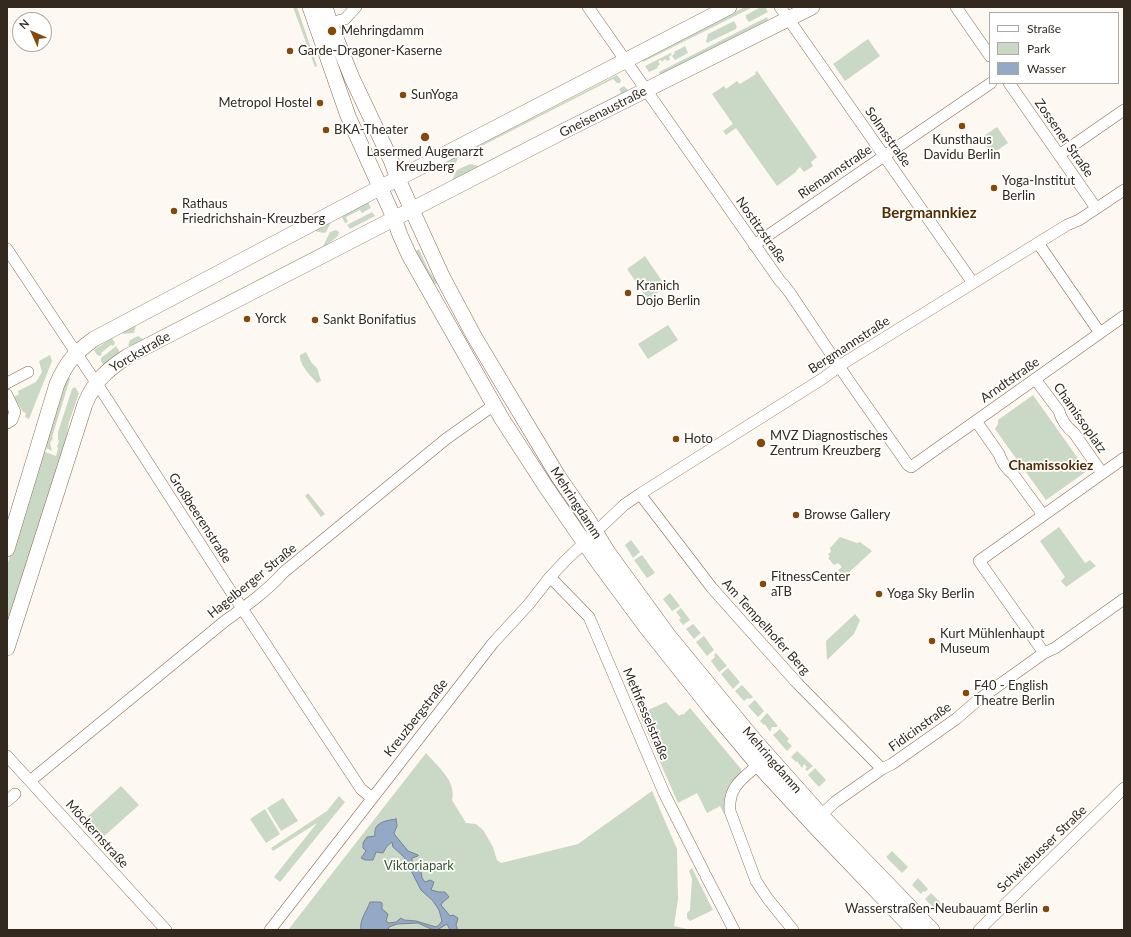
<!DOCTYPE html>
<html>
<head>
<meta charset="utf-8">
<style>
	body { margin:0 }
	#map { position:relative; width:1131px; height:937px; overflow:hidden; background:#fef8f2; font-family:Lato,sans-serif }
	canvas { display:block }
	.frame { position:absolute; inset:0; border:8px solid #33291e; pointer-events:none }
	.legend { position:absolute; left:989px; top:12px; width:130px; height:72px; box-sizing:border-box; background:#fff; border:1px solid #ada9a5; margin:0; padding:5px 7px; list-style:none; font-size:12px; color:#33291e }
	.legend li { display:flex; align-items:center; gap:8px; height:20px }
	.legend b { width:20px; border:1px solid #ada9a5 }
	.north { position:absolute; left:12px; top:12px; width:40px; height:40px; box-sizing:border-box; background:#fff; border:1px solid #ada9a5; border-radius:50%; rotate:315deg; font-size:11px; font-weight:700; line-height:16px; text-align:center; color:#33291e }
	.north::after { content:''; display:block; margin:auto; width:14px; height:18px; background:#874909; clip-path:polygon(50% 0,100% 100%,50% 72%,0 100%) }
</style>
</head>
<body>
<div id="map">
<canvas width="1131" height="937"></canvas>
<div class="frame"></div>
<ul class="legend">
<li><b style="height:5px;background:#fff"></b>Straße</li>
<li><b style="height:11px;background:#c9d9c5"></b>Park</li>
<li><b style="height:11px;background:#94a9c6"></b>Wasser</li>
</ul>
<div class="north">N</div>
</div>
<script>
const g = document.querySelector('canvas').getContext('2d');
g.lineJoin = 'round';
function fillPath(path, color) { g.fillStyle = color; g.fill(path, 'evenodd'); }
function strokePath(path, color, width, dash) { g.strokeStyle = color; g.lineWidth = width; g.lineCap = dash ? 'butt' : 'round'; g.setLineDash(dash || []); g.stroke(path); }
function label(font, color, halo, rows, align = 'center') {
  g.font = font + ' Lato,sans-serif'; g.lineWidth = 3.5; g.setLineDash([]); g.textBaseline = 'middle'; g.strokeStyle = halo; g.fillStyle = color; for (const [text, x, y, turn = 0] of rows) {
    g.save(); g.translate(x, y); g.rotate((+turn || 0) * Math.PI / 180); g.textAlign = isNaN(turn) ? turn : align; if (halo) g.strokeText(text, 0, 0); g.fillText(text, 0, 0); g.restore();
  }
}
const green = new Path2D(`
	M293,7H297L317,66L315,67Z
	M745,7H753L643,62L641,59Z
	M761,7H765L768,12L749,22L746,18V15Z
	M767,17L768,20L660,75L659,72Z
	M734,21L737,27L736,29L707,43L706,41L708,34Z
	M868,39L880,56L845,81L833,64Z
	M685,46L688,53L675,60L672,56L675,53L674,52Z
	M671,53L672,55L669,56L670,60L667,61L665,59L662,62L661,60L658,61L660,64L657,67L658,68L649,72L645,66Z
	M757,71L817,157L811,162L813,166L804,172L800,167L796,171V172L777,186L736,128L726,135L723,131L733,124L712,94L724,86L726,89L737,81L740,84L756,74L755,72Z
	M617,75L621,80L620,83H617L613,79L458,158C455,165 454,169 446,169L444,168V166L446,162Z
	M624,86L630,92L451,182L457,170L470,164L478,166L621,93L619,89Z
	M997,127L1008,143L992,154L981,138Z
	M368,202L371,208L362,213L360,210L346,217L348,222L345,223L342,217L343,215Z
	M372,212L375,216L350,229L347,225Z
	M332,220L326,232L324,233L315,231L136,325L134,333L122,334L133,324Z
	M336,230L339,232L338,236L324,247L131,348L128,345L130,340L138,336L143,339L323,246L330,232Z
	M419,249L428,269L438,284L430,283L414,252Z
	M645,256L666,287L648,299L627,269Z
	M668,325L678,340L648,359L638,344Z
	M112,338L115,343L113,346L111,345L101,353L102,354L100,356L97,355L94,350Z
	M116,346L121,354L104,366L101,361V358Z
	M306,352L311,362L317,368L321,381L317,383C311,376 299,365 300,355Z
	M50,355L52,361L29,419L25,417L26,413L23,412L14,397L19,394L18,391L36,382L42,372L39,361Z
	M68,376L70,379L52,437L53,438L50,443L52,451L46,448L45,452L56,456L58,448L57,447L59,441L58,440V432L72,389L75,387L79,393L69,422L65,444L7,631V566L61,393Z
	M1033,395L1087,471L1046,500L995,429L998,424V420Z
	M308,493L325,514L321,517L305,496Z
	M1059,527L1085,563L1090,560L1096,566L1066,587L1061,581L1065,577L1040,541Z
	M840,537L857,543L860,542L872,551L844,577L838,570L842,567L838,563L834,565L828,558L830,557L828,554L831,552L830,548Z
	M631,540L640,552L633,558L625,545Z
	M642,555L655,573L647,578L634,560Z
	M670,593L680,606L672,611L663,599Z
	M681,608L690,620L683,625L679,620L681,618L676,612Z
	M855,614L860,620L854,634L827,660L826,641Z
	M693,624L701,633L694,639L686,629Z
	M704,636L714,650L707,656L696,642Z
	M716,653L727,666L719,672L711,661L715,657L714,655Z
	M728,668L740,682L733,689L721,674Z
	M742,685L753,697L750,699L748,698L744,701L735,691Z
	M755,700L764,711L758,717L748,706Z
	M666,702L679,716L682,714L683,715L690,708L741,769V772C729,784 722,796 726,813L724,814L720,806L707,813L697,793L678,803L639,714Z
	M767,713L778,726L776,727H772L770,732L765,724L764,725L760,721Z
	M780,729L789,739L787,741L792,746L787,751L773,735Z
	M797,751L813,766L807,771L805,769L807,767L804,764L802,768L797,761L796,762L791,757Z
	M426,753C437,766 457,781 452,800L466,823L476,824L483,830L493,847L497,860L501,863L578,844L652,791L677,849L678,899L674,926L692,930H288Z
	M815,768L826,780L819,787L808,775Z
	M121,786L139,805L102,838L85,819Z
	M339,796L345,802L280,882L274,877L317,823L273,851L271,848L327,811Z
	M283,798L298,821L281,831L267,808Z
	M265,809L280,834L266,843L250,819Z
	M892,851L908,867L902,873L886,857Z
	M692,868L713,910L690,921L687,918V913L690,910L692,879L689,871Z
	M918,878L928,889L925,892L923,891L921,894L912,885Z
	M931,893L941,903L935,909L925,899Z`);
const water = new Path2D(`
	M396,819L397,826L394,833L395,835L408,851L418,855V856L412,858V861L421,872L422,878L425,882L430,880L434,882L431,890L439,892H445L449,897L442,903L441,905L450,916L453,915L458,918L456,925L458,930H450L447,924L437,930L431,929L418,923L397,924L389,927L388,930H361C359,920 367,911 370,902H380L382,903V909L388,914L386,921L389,923L396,922L401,918L404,920L416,921L436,927L439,925L442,921L439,910L433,901L421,890L404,857L393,847L392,842L387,846L383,853L376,852L373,860H365L361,858L366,851L363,848V843L367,837L375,836C373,822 385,821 396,819Z`);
const minor = new Path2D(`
	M588,7L780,281L783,284L790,293L849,381L908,465L911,467L1124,316
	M780,7L973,283
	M956,7L990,56
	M330,23L345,19L356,7
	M1009,83L1096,208
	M1059,155L1124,110
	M1038,243L1100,333
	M754,245L991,83
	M7,249L107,399L226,584L357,783L361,789L372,798
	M1035,379L1059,411C1061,419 1067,428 1074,433L1102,473
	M7,383L28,372
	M7,395L15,412L12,420L7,423
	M976,421L999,454C1001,461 1007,470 1013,474L1043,515
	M640,494L712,588L745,625L798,684L882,769
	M550,577L589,617L664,793L704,872
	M1044,653L979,561L1124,458
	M7,756L166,930
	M758,765C742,779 728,787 730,811L756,881L768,899L793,930
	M30,781L225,621C246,606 267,591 284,572L446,439L494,405
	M7,801L15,794
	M817,819L835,802L882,769L892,764L956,719L978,700L1044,653L1055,648L1124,599
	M706,876L734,930
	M270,930L493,643L529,604L550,577L566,560L624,505L640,494L822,379L847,361L1067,225L1079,220L1124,190
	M979,930L1124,788`);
const major = new Path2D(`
	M310,7L348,116L394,218L400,235L409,255L502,419L546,487L595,558L646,627L712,710L758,765L821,833L914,930
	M325,7L330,23L352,78L391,160L398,179L442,276L474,336L502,383L558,476L587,518L607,551L668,635L756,742L821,815L932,930
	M7,549L57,384C67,361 75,353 94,339L368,194L729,7
	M7,648L85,404C95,380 107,370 128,356L564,131L812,7`);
const markers = [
	[332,31,5,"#874909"],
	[290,51,4,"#874909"],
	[403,95,4,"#874909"],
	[320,103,4,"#874909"],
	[962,126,4,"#874909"],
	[326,130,4,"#874909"],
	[425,137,5,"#874909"],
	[994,188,4,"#874909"],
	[174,211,4,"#874909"],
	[628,293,4,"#874909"],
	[247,319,4,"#874909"],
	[315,320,4,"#874909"],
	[676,439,4,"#874909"],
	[761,443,5,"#874909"],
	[796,515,4,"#874909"],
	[763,584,4,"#874909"],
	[879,594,4,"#874909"],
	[932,641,4,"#874909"],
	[966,693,4,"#874909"],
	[1046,909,4,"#874909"]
];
const poiNames = [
	["Mehringdamm",341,31],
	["Garde-Dragoner-Kaserne",298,51],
	["SunYoga",411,95],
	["Metropol Hostel",312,103,"right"],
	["BKA-Theater",334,130],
	["Kunsthaus",962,140,"center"],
	["Davidu Berlin",962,155,"center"],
	["Lasermed Augenarzt",425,152,"center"],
	["Kreuzberg",425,167,"center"],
	["Yoga-Institut",1002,181],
	["Berlin",1002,196],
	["Rathaus",182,204],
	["Friedrichshain-Kreuzberg",182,219],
	["Kranich",636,286],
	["Dojo Berlin",636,301],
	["Yorck",255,319],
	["Sankt Bonifatius",323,320],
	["MVZ Diagnostisches",770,436],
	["Zentrum Kreuzberg",770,451],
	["Hoto",684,439],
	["Browse Gallery",804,515],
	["FitnessCenter",771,577],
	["aTB",771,592],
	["Yoga Sky Berlin",887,594],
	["Kurt Mühlenhaupt",940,634],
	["Museum",940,649],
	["F40 - English",974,686],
	["Theatre Berlin",974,701],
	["Wasserstraßen-Neubauamt Berlin",1038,909,"right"]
];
const streetNames = [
	["Gneisenaustraße",603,112,-27],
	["Solmsstraße",888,137,55],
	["Zossener Straße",1064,138,55],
	["Riemannstraße",835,172,-34],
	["Nostitzstraße",761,230,55],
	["Bergmannstraße",849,345,-33],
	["Yorckstraße",140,352,-30],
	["Arndtstraße",1010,380,-35],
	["Chamissoplatz",1080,418,55],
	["Mehringdamm",576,503,57],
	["Großbeerenstraße",200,518,57],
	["Hagelberger Straße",252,581,-39],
	["Am Tempelhofer Berg",766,627,48],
	["Methfesselstraße",646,714,67],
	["Kreuzbergstraße",416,718,-52],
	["Fidicinstraße",920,727,-36],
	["Mehringdamm",772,760,49],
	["Möckernstraße",97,834,48],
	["Schwiebusser Straße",1042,849,-44]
];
const parkNames = [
	["Viktoriapark",419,866]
];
const neighbourhoodNames = [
	["Chamissokiez",1051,465]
];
const quarterNames = [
	["Bergmannkiez",929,213]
];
fillPath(green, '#c9d9c5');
fillPath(water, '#94a9c6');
strokePath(water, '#778394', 1);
strokePath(minor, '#846d53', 12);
strokePath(major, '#846d53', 16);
strokePath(minor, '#fff', 11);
strokePath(major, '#fff', 15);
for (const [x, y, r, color] of markers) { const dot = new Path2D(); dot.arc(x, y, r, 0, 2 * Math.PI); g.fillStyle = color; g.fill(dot); strokePath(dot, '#fff', 1.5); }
label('13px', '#33291e', '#fff', poiNames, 'left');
label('13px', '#33291e', '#fff', streetNames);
label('13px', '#35582d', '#fff', parkNames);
label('bold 14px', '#552b00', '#fff', neighbourhoodNames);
label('bold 15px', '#552b00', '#fff', quarterNames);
</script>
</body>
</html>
